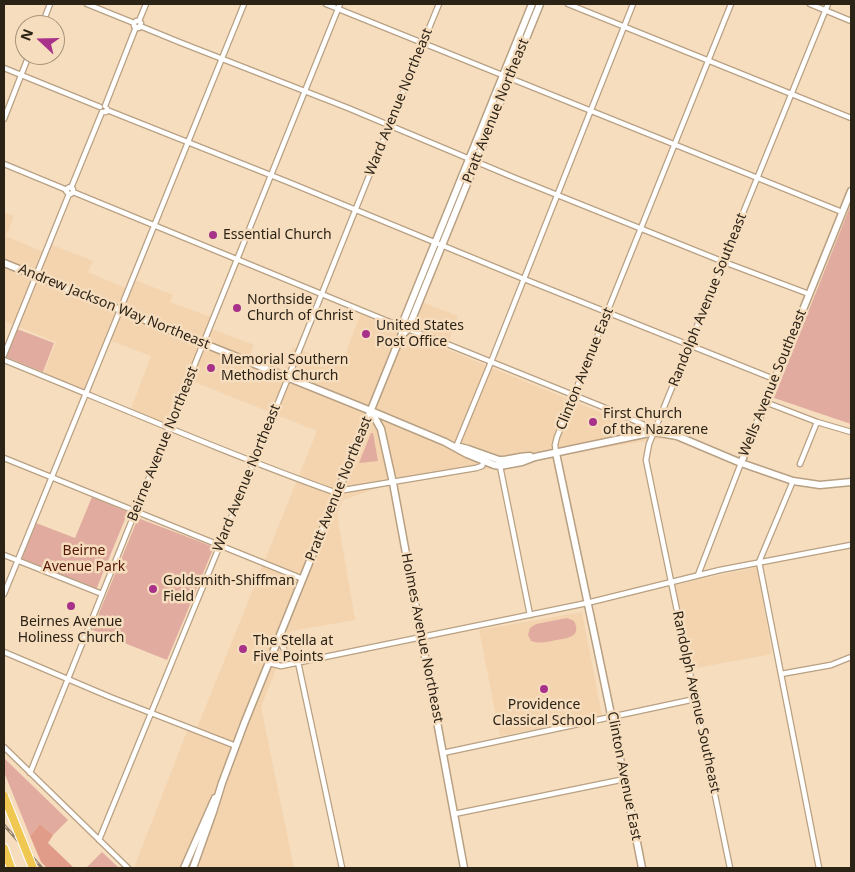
<!DOCTYPE html>
<html>
<head>
<meta charset="utf-8">
<style>
	body { margin:0 }
	#map { position:relative; width:855px; height:872px; overflow:hidden; background:#f6ddbe; font-family:"Noto Sans",sans-serif }
	canvas { display:block }
	.frame { position:absolute; inset:0; border:5px solid #2c2317; pointer-events:none }
	.north { position:absolute; left:15px; top:15px; width:50px; height:50px; box-sizing:border-box; background:#f6ddbe; border:1px solid #a5937b; border-radius:50%; rotate:291deg; font-size:14px; font-weight:700; line-height:20px; text-align:center; color:#2c2317 }
	.north::after { content:''; display:block; margin:auto; width:18px; height:22px; background:#a8328a; clip-path:polygon(50% 0,100% 100%,50% 72%,0 100%) }
</style>
</head>
<body>
<div id="map">
<canvas width="855" height="872"></canvas>
<div class="frame"></div>
<div class="north">N</div>
</div>
<script>
const g = document.querySelector('canvas').getContext('2d');
g.lineJoin = 'round';
function fillPath(path, color) { g.fillStyle = color; g.fill(path, 'evenodd'); }
function strokePath(path, color, width, dash) { g.strokeStyle = color; g.lineWidth = width; g.lineCap = dash ? 'butt' : 'round'; g.setLineDash(dash || []); g.stroke(path); }
function label(font, color, halo, rows, align = 'center') {
  g.font = font + ' "Noto Sans",sans-serif'; g.lineWidth = 5; g.setLineDash([]); g.textBaseline = 'middle'; g.strokeStyle = halo; g.fillStyle = color; for (const [text, x, y, turn = 0] of rows) {
    g.save(); g.translate(x, y); g.rotate((+turn || 0) * Math.PI / 180); g.textAlign = isNaN(turn) ? turn : align; if (halo) g.strokeText(text, 0, 0); g.fillText(text, 0, 0); g.restore();
  }
}
const built = new Path2D(`
	M4,212L14,216L6,236L43,252L47,243L93,261L88,272L130,290L135,280L173,295L170,302L216,319L212,329L254,345L250,356L284,370L293,347L341,365L363,308L400,322L411,298L458,316L446,349L663,438L522,462L487,469L393,483L343,500L337,514L355,620L291,631L261,707L294,868H134L189,726L197,728L317,431L187,379L168,425L131,409L151,356L106,339L84,391L43,375L56,342L4,321Z
	M757,567L772,654L690,669L675,585Z
	M582,612L602,716L500,736L479,630Z`);
const green = new Path2D(`
	M851,204V424L774,398Z
	M17,329L54,343L43,372L6,357Z
	M371,433H373L378,461L359,463Z
	M92,497L128,512L96,590L21,560L36,523L75,538Z
	M138,518L214,547L167,660L92,630Z
	M567,618L574,621C582,637 568,638 556,640C547,642 540,644 531,641L528,635L530,628L536,624Z
	M4,758L68,820L53,835L40,824L30,836L4,772Z
	M102,852L119,868H86Z`);
const forest = new Path2D(`
	M40,824L53,835L48,843L74,868H47L41,862L30,836Z`);
const street = new Path2D(`
	M87,4L134,23
	M326,4L842,212
	M568,4L851,118
	M810,4L851,21
	M139,21L146,4
	M42,25L50,4
	M140,26L179,42L348,108L515,178L724,262L809,294
	M4,68L100,107
	M105,106L136,27L134,26V23L136,21H139L141,23L139,28L136,27
	M107,110L288,182L524,279L774,379
	M4,119L29,55
	M4,164L67,190
	M71,188L102,112H106L107,109
	M73,192L397,325L447,344L613,411L642,424L654,432
	M4,355L69,194H71L73,192V189L70,187L68,188L66,191L69,194
	M4,360C115,405 225,453 337,493
	M765,402L817,422L851,432
	M456,447L491,362L633,4
	M556,453L555,445L557,437L731,4
	M4,458L303,579
	M800,464L817,422
	M500,466L530,615
	M793,481L759,562L819,868
	M338,491L476,468L482,466L484,461
	M4,555L102,594
	M698,575L741,463
	M4,594L120,310L244,4
	M279,639L285,651L293,656L298,662L342,868
	M4,652L110,697L236,746
	M269,663L281,666L587,603L720,570L851,545
	M781,674L831,665L851,657
	M4,747L128,868
	M443,753L695,699
	M30,773L340,4
	M454,814L625,779
	M99,840C150,714 202,588 254,462C316,310 376,156 439,4
	M730,868L646,460L649,444L828,4`);
const secondary = new Path2D(`
	M4,263L371,411L445,442L467,454L494,465L500,466L522,462L535,457L654,432L677,436L741,463L793,481L820,485L851,482
	M402,335L401,327L532,4
	M371,411L381,429L393,483L464,868
	M460,447L468,449L499,460C509,460 519,456 530,456
	M556,453C585,591 615,729 642,868
	M741,463L851,191
	M184,868L215,798
	M193,868L213,812L222,783L244,724L400,338L402,335L408,329L540,4`);
const highway = new Path2D(`
	M4,848L11,868`);
const rail = new Path2D(`
	M4,825L42,868`);
const highwayBridge = new Path2D(`
	M4,796L33,868`);
const markers = [
	[213,235,5,"#a8328a"],
	[237,308,5,"#a8328a"],
	[366,334,5,"#a8328a"],
	[211,368,5,"#a8328a"],
	[593,422,5,"#a8328a"],
	[153,589,5,"#a8328a"],
	[71,606,5,"#a8328a"],
	[243,649,5,"#a8328a"],
	[544,689,5,"#a8328a"]
];
const streetNames = [
	["Ward Avenue Northeast",399,102,-68],
	["Pratt Avenue Northeast",496,111,-68],
	["Randolph Avenue Southeast",708,300,-68],
	["Andrew Jackson Way Northeast",114,307,22],
	["Clinton Avenue East",585,369,-68],
	["Wells Avenue Southeast",773,383,-68],
	["Beirne Avenue Northeast",163,444,-68],
	["Ward Avenue Northeast",247,478,-68],
	["Pratt Avenue Northeast",339,489,-68],
	["Holmes Avenue Northeast",422,638,79],
	["Randolph Avenue Southeast",696,702,78],
	["Clinton Avenue East",624,776,79]
];
const poiNames = [
	["Essential Church",223,235],
	["Northside",247,300],
	["Church of Christ",247,316],
	["United States",376,326],
	["Post Office",376,342],
	["Memorial Southern",221,360],
	["Methodist Church",221,376],
	["First Church",603,414],
	["of the Nazarene",603,430],
	["Goldsmith-Shiffman",163,581],
	["Field",163,597],
	["Beirnes Avenue",71,622,"center"],
	["Holiness Church",71,638,"center"],
	["The Stella at",253,641],
	["Five Points",253,657],
	["Providence",544,705,"center"],
	["Classical School",544,721,"center"]
];
const parkNames = [
	["Beirne",84,551],
	["Avenue Park",84,567]
];
fillPath(built, '#f3d4af');
fillPath(green, '#e1ac9f');
fillPath(forest, '#e19b89');
strokePath(street, '#b8a083', 7);
strokePath(secondary, '#b8a083', 9);
strokePath(highway, '#fff', 10);
strokePath(street, '#fff', 4.5);
strokePath(secondary, '#fff', 6);
strokePath(highway, '#efc751', 8);
strokePath(rail, '#93826c', 3);
strokePath(rail, '#f6ddbe', 1, [4]);
strokePath(highwayBridge, '#fff', 10, []);
strokePath(highwayBridge, '#efc751', 8);
for (const [x, y, r, color] of markers) { const dot = new Path2D(); dot.arc(x, y, r, 0, 2 * Math.PI); g.fillStyle = color; g.fill(dot); strokePath(dot, '#f6ddbe', 2); }
label('14px', '#2c2317', '#f6ddbe', streetNames);
label('14px', '#2c2317', '#f6ddbe', poiNames, 'left');
label('14px', '#551808', '#f6ddbe', parkNames);
</script>
</body>
</html>
